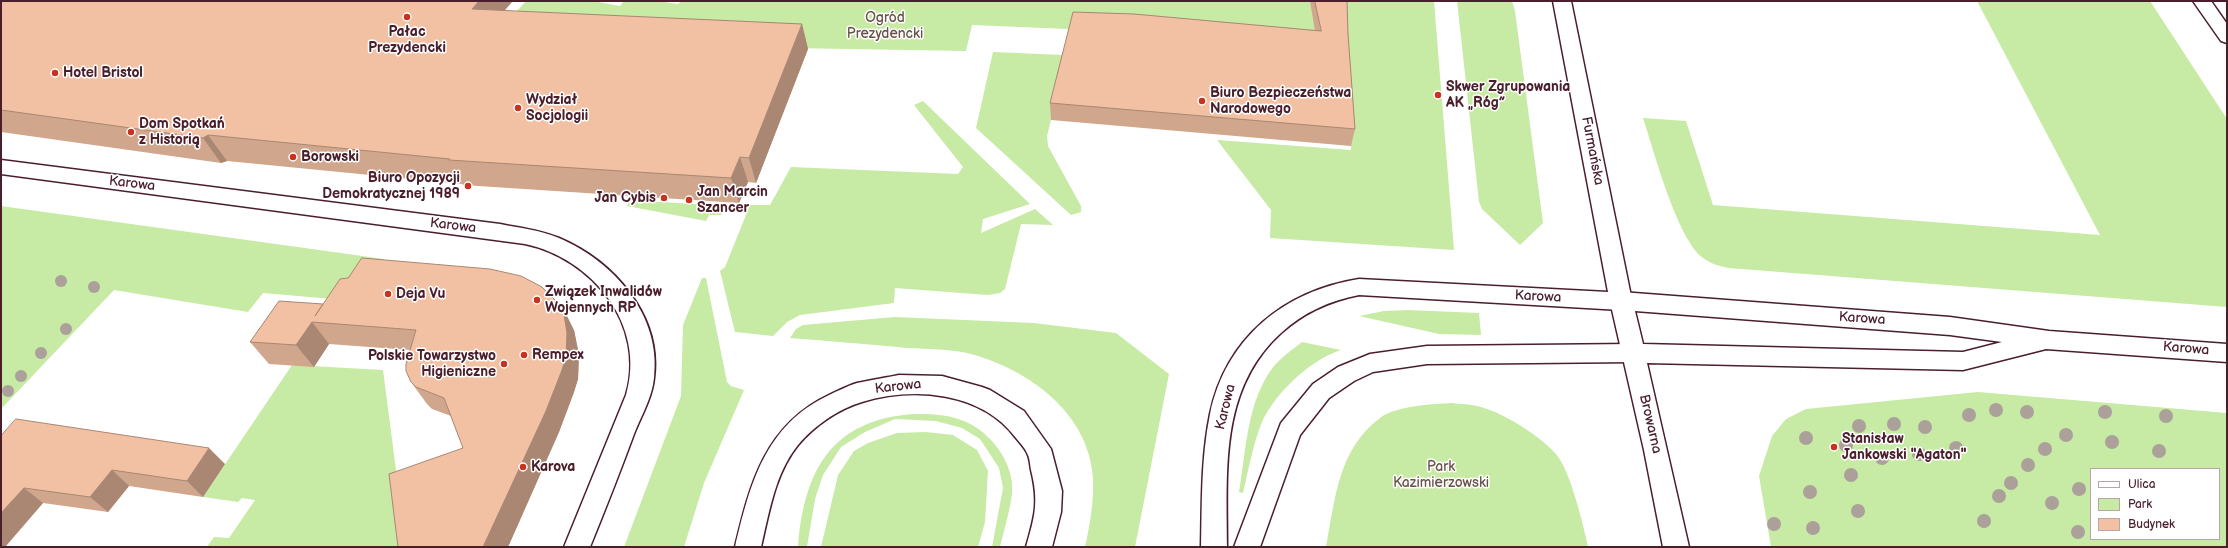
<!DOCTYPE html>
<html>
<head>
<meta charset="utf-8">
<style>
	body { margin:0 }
	#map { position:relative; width:2228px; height:548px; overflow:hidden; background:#fff; font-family:"Balsamiq Sans",sans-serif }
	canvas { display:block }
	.frame { position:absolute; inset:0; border:2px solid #4a1f2b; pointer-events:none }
	.legend { position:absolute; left:2090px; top:468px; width:130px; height:72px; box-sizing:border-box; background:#fff; border:1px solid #b7a5aa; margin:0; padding:5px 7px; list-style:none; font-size:12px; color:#4a1f2b }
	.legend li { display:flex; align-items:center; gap:8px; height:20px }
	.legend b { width:20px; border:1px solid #b7a5aa }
</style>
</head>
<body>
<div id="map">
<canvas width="2228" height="548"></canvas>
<div class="frame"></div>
<ul class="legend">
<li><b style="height:5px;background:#fff"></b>Ulica</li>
<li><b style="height:11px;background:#c7eaa4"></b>Park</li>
<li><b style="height:11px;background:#f2c1a3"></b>Budynek</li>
</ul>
</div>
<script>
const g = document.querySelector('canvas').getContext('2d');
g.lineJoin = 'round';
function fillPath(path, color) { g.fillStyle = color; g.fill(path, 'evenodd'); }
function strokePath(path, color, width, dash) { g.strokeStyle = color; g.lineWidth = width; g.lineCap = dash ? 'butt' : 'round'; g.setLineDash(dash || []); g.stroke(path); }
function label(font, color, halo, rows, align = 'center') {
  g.font = font + ' "Balsamiq Sans",sans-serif'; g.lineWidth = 3; g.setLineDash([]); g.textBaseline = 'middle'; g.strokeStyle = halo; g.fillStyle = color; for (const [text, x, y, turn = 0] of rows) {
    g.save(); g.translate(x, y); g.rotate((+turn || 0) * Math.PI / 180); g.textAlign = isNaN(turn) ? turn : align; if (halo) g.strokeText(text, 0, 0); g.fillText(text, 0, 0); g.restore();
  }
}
const green = new Path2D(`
	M526,1H593L620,6L624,1H657L678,4L681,1H1434L1454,250L1270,238L1271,210L1217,140L1351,150L1347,51L1051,120L1047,136L1048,146L1081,206V212L1071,215L976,128L993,52L1064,55L1068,29L972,25L966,51L791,48L495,35Z
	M1457,1H1512L1515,11L1543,223L1520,245L1482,209L1479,202Z
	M1977,1H2150L2227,119V307L1729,268C1719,266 1711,264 1703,258C1677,239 1654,151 1643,118L1686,121L1713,205L2100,235Z
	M923,101L1030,204L983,219L981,233L1035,209L1053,225L1021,224L1005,289L1000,293L988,295L895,288L894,303L800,315L787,322L773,336L735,332L720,271L725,267L750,205H770L791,167L958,174L963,167L914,105Z
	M630,200L725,206L721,215H709L706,221L627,206Z
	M1,206L384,259L356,301L263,293L248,312L114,290L1,409Z
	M702,278H706L727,382L731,386L744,390L704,483L684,547H624L681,396L683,325Z
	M1408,310L1479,313L1481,335L1439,334L1359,316L1384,311Z
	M895,317L1034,323L1116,333L1169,374L1135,547H1085C1090,525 1094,501 1093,478C1089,413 1029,370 971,354C951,349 928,349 908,348C868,344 829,341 790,338L796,329L803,325Z
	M1302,342L1341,350C1309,360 1269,398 1259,430C1252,450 1248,472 1243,493L1239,492C1246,450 1247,400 1274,366C1282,357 1293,349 1302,342Z
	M292,365L383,370L406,547H207L214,537L229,538L255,500L242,498L238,502L203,497Z
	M1978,392L2227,413V547H1771L1759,476L1772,436L1786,419L1806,409ZM2091,469H2219V539H2091Z
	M1451,403C1461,404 1471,404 1481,407C1504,413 1552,442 1562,463C1573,484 1583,523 1588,547H1326C1335,500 1338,449 1380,418C1395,406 1432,404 1451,403Z
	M913,414C930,414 945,414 961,420C989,429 1015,463 1012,493C1010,511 1004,530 1000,547H992L1003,488L999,468L980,439L962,428L936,421L895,419L865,432L841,447L823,475L815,499L807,547H798C804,471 831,420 913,414Z
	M926,432L953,435L977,450L988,471L985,522L978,547H821L838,475L854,451L868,443L897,433Z`);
const street = new Path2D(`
	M1553,1H1571L1632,301L1629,307L1621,310L1359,295C1329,301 1304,312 1281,333C1219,389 1227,471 1227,547H1201C1202,503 1201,458 1210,414C1226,338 1284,291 1359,279L1608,292Z
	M1,160L500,224C520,228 540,230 559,238C613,261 662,315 654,378C652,398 641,416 634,434C620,472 605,510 590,547H564L626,395C647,325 592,258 525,244L1,174Z
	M1634,344L1642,346L1646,353L1642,360L1634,362L1427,364L1373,372L1354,381L1329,398L1300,435L1260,547H1234L1281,423L1313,384L1338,367L1370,354L1427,346Z
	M899,375L942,376L982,387L990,390L1024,411L1051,449L1062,491L1061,512L1052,547H1026C1035,516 1039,502 1031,470C1030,465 1030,458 1027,453C1025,448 1020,443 1016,438C982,392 914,386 862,402C838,409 814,426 798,445C775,473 769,513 761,547H735C750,484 765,425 829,395C838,391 847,386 857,383C870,380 885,378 899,375Z`);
const secondary = new Path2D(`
	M2193,1H2211L2227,24V43L2221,41Z
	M1621,292L1950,317L2049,331L2227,344V362L2046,349L1963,370L1647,363L1689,547H1663L1644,450L1610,301L1613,295ZM1635,311L1950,335L2002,342L1963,352L1643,344Z`);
const trees = [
	[61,281,6],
	[94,287,6],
	[66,329,6],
	[41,353,6],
	[21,376,6],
	[8,391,6],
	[1996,410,7],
	[2027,412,7],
	[2105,412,7],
	[1969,415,7],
	[2166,416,7],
	[1894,424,7],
	[1859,426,7],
	[1925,427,7],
	[2066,435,7],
	[1806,438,7],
	[2112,442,7],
	[1846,445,7],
	[1956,448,7],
	[2045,449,7],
	[2159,451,7],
	[1919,454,7],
	[1882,458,7],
	[2028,465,7],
	[1851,475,7],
	[2011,483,7],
	[2079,489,7],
	[1810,492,7],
	[1999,496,7],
	[2052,503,7],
	[1858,511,7],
	[1984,521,7],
	[1774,524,7],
	[1813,528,7],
	[2078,532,7]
];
const wall = new Path2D(`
	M1,1L505,11L802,24L808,49L756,183L748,182L739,203L463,185L462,184L227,161L221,163L1,132Z
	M1310,1H1347L1348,34L1355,129L1351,146L1051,120L1050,103L1315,31Z
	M279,301L574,330L579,355L578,379L574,392L559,432L508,547H398L463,448L451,416L432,409L427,404L411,382L410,350L329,344L314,367L269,364L250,342Z
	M1,436L225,464L203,497L129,486L108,512L43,503L5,547H1Z`);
const shadedWall = new Path2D(`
	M479,1H513L484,34L472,9Z
	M802,24L808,49L756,183L749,158Z
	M208,135L227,161L221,163L203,138Z
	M740,157L748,182L739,203L731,178Z
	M563,308L574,330L579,355L578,379L574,392L559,432L508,547H483Z
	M312,322L329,344L314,367L296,345Z
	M209,448L225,464L203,497L187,481Z
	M112,470L129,486L108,512L90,497Z
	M24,488L43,503L5,547H1V513Z`);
const building = new Path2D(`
	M1,1H479L472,9L802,24L749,158L740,157L731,178L449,160L450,159L208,135L203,138L1,110Z
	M1315,1H1347L1348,34L1355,129L1050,103L1073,12L1134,14L1321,31Z
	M362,258L490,269L521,276L542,287L563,308L567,333L566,357L562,370L546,411L483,547H398L389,474L463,448L444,398L416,387L411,382L406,371V364L416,330L312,322L296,345L250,342L279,301L323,304L315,316L340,279L348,278Z
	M16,419L209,448L187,481L112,470L90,497L24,488L1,513V436Z`);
const markers = [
	[407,17,4,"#c8321e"],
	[55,73,4,"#c8321e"],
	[1438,95,4,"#c8321e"],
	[1202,101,4,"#c8321e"],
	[518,108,4,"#c8321e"],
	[131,132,4,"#c8321e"],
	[293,157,4,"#c8321e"],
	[468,186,4,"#c8321e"],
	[664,198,4,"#c8321e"],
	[689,200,4,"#c8321e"],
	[388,294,4,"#c8321e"],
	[537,300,4,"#c8321e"],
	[524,355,4,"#c8321e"],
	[504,364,4,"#c8321e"],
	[1834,447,4,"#c8321e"],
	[523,467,4,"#c8321e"]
];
const parkNames = [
	["Ogród",885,18],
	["Prezydencki",885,34],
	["Park",1441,467],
	["Kazimierzowski",1441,483]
];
const poiNames = [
	["Pałac",407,32,"center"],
	["Prezydencki",407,48,"center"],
	["Hotel Bristol",63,73],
	["Skwer Zgrupowania",1446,87],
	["AK „Róg”",1446,103],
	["Biuro Bezpieczeństwa",1210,93],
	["Narodowego",1210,109],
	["Wydział",526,100],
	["Socjologii",526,116],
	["Dom Spotkań",139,124],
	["z Historią",139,140],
	["Borowski",301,157],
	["Biuro Opozycji",460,178,"right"],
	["Demokratycznej 1989",460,194,"right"],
	["Jan Marcin",697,192],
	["Szancer",697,208],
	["Jan Cybis",656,198,"right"],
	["Związek Inwalidów",545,292],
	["Wojennych RP",545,308],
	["Deja Vu",396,294],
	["Rempex",532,355],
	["Polskie Towarzystwo",496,356,"right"],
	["Higieniczne",496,372,"right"],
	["Stanisław",1842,439],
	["Jankowski \"Agaton\"",1842,455],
	["Karova",531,467]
];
const streetNames = [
	["Furmańska",1592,151,79],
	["Karowa",132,184,7],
	["Karowa",453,226,7],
	["Karowa",1538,297,3],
	["Karowa",1862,319,4],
	["Karowa",2186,349,5],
	["Karowa",898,387,-6],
	["Karowa",1226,407,-76],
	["Browarna",1650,424,77]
];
fillPath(green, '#c7eaa4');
strokePath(street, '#4a1f2b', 3);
strokePath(secondary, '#4a1f2b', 3);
fillPath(street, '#fff');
fillPath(secondary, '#fff');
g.fillStyle = '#aca09b';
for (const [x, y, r] of trees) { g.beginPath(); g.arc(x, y, r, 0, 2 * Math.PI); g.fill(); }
fillPath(wall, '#d0a68c');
fillPath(shadedWall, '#a98772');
fillPath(building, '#f2c1a3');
strokePath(building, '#a98772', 1);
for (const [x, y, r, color] of markers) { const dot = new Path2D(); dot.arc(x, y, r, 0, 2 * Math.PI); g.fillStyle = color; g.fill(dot); strokePath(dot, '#fff', 1.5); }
label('14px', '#695249', '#fff', parkNames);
label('bold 14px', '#4a1f2b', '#fff', poiNames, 'left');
label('14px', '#4a1f2b', '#fff', streetNames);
</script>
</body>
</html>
